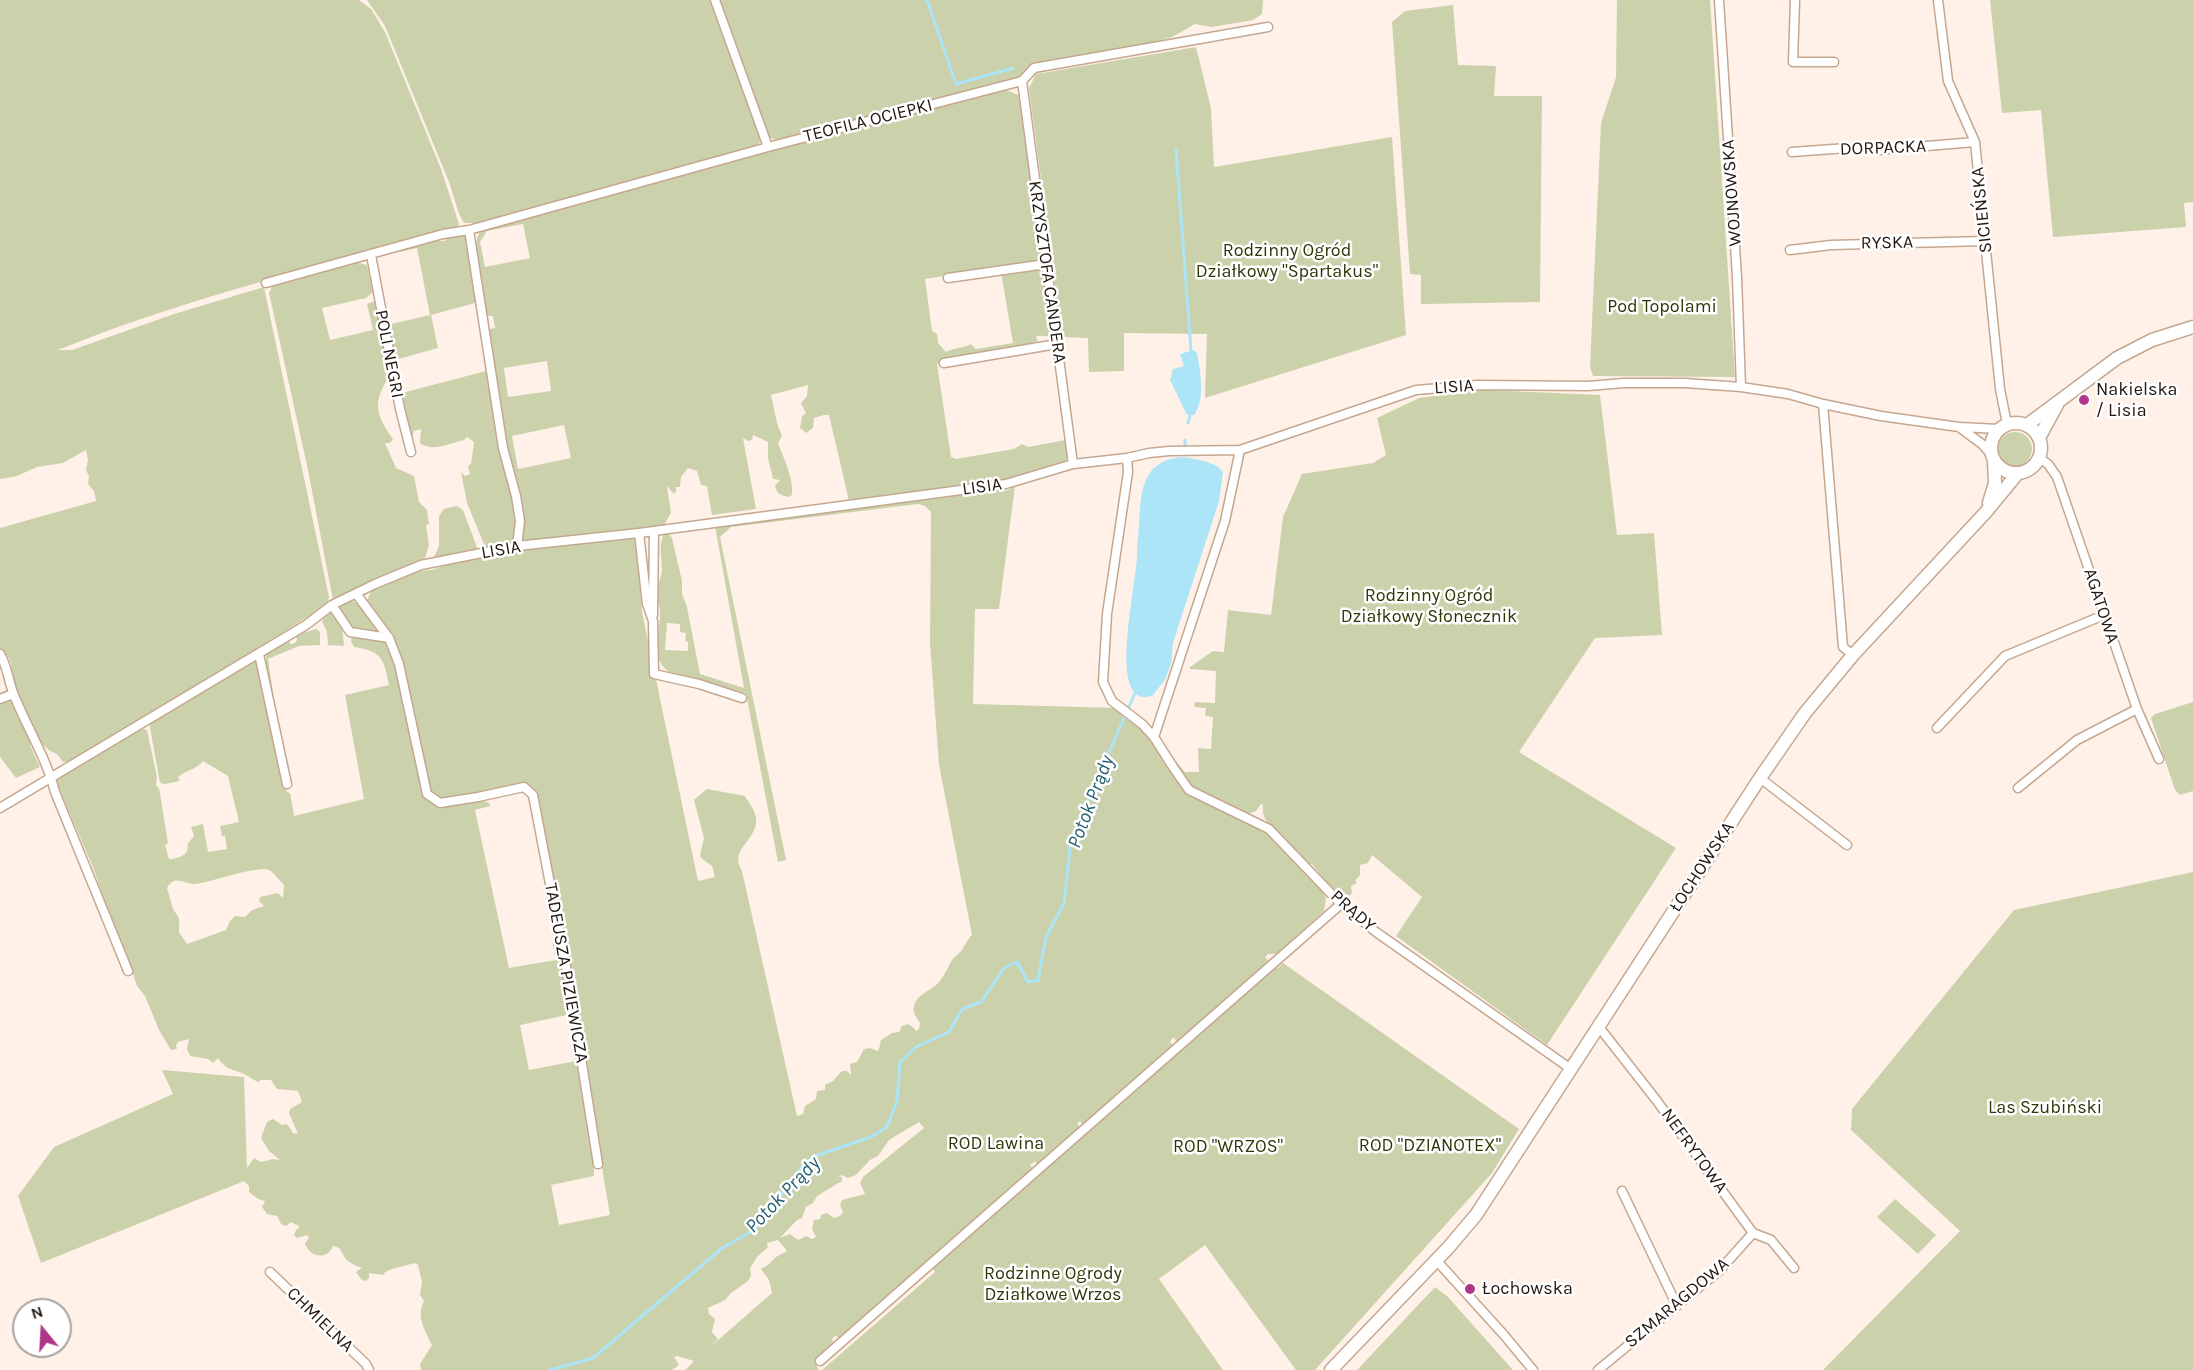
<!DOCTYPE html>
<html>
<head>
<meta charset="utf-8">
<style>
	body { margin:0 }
	#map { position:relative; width:2193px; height:1370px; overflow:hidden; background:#fff1e8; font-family:Karla,sans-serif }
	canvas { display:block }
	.north { position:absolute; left:12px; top:1298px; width:60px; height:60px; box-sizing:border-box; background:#fff; border:2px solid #a7a39f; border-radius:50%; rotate:342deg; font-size:16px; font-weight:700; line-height:24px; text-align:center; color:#241810 }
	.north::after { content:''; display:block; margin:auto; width:21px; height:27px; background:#b03689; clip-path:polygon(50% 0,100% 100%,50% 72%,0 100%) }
</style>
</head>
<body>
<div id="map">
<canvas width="2193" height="1370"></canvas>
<div class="north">N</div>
</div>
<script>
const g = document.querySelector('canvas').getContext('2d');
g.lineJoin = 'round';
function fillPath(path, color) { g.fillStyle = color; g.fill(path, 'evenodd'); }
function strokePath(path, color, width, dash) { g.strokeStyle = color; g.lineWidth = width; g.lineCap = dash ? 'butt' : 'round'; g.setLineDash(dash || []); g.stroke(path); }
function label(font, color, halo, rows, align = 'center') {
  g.font = font + ' Karla,sans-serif'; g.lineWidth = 5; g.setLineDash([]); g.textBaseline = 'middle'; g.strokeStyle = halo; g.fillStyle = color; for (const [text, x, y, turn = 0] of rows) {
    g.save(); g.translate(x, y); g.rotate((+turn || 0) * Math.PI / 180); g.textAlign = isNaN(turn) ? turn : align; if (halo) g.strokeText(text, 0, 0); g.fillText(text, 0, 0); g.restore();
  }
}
const green = new Path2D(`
	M0,0H359L371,9L385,32L441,169L459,224L456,229C323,265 186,298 58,350H72L174,314L264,287L329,597L327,605L74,761L63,762L57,754L50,751L38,740H31L30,745L40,767L16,778L0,757V700H9L24,709L14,682L11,663L8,656L0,651V528L96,501L94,491L88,484L89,476L86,470L88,460L86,450L63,463L37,467L17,476L0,479Z
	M367,0H712L761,141L754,148L482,223H464L459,214L449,182L385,26Z
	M717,0H1263L1262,14L1253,20L1242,22L1211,27L1195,24L1172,37L1145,45L1046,61L1032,66L1017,78L781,140L773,139L766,135Z
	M1617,0H1710L1735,377L1593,376L1590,367L1601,123L1616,77Z
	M1990,0H2193V202L2184,203L2186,227L2053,237L2041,110L2002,113Z
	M1453,5L1458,65L1496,66L1494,96H1542L1540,302L1421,304V275L1410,274L1392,22L1405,11Z
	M1196,47L1211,108L1214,167L1392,137L1406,335L1205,398L1207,334L1124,333V371L1089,372L1088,338L1062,337L1029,88L1036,74Z
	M1006,90L1018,95L1022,107L1042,260L925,279L932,331L937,334L938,343L946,352C956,347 961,349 971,344L976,349L1013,343L1001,272L1039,269L1043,274L1051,325L1048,336H1036L1038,341L1014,348L943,361L937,364L951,457L956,459L1014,449L1022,444L1028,447L1066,440L1068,455L1065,463L1018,478L998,481L991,477L977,485L849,501L829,415H824L814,418L813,428L806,433L800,428L802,416L806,413L801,403L807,396L808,385L771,395L777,423L782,436L778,443C783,457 794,478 792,495L788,497C780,495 777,494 775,486L780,480L773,479L768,458V442L753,435L752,440L748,441L743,438L756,509L712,515L707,486L701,485L697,471L688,468L681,477L680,487H676V491L674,494L667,486L671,513L664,525L640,530L638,528L636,530L521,543L522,517L506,444L489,329L495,328L493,316H487C482,292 469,256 479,233L501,224L757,154ZM523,224L530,258L485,267L480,242L487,231ZM547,361L551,391L508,397L504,368ZM564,425L571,458L518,469L512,436Z
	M462,234L469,240L480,308L476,309L475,303L431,315L438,348L395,360L387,325L430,315L417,248L400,252L403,249L432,241H444L449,237Z
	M355,262L367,265L373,292L366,298L322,308L330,340L373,330L367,304L375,301L391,374C372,401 375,414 393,439L390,443H385L396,468L414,476L419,502L427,510L429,524L426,525L429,545L424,561L389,573L333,600L308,470L269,293L274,283Z
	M485,364L515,500L517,532L513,543L486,549L467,503L461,472L465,476L470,474L468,466L471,464L474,442L467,437L464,440C450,443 432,453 420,443L421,429L414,431L412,439H410L399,388L400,387L402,393L486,371Z
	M1485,390L1600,395L1617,535L1654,533L1662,635L1595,638L1519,752L1676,848L1547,1045L1396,936L1422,897L1372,855L1368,863L1360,865V875L1355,881L1357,883L1351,886L1352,893L1342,903L1312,864H1309L1326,898L1324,911L1277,954H1268L1265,957L1268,960V963L1179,1041H1176L1174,1037L1170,1041L1173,1046L1083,1125L1080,1121L1077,1124L1080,1127L1038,1165L1035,1161L1030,1165L1033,1169L840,1341L836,1335L832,1339L834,1344L815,1363L819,1370H685L694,1361L677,1356L674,1357L679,1365L672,1370H421L420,1364L432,1345C424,1328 416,1317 424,1301L420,1295L422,1282L418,1265L415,1263C406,1266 387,1268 383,1275L369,1273V1278L366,1281L362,1280L356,1272L362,1268C357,1266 351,1264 347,1260C341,1254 343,1247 333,1246C327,1261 309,1257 305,1243L309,1238L307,1235L297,1238L294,1235L296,1230L299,1228V1226L291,1222L286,1226L281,1224L277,1216L267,1214L262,1207L265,1201L258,1199L249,1192V1186L244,1181L41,1263L18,1196L54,1147L173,1094L162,1070L244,1077L247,1168L254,1158L261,1162L273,1159L280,1160L269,1151L261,1138L267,1122L273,1119L282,1125L287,1124L293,1133L298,1134L289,1113L290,1109L302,1102L298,1091L277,1089L271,1080H261L258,1082C253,1080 247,1075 242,1073C231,1069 225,1069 218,1058L213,1063L208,1059L190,1056L187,1049L189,1039L178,1042L176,1046L177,1049L171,1050L159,1030L145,996L137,986L125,949L113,926L94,870L56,781L62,776L135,731L143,729L147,730L157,777L156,786L159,788L168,843L165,845L169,859C173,860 186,856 187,851C188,848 187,846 188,843L194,836L191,827L203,824L208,852L227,849L225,836H222L220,826L239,822L228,776L203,761C196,770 186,770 178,777L180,781L165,784L160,783L149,722L252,661L258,662L280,774L287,792L290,793L294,816L364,799L345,695L389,685C384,659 382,651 354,647L351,641L352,637L385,641C407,684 415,749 425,797L437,807L481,800L489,803L490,806L475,810L509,968L556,960L552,942C562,952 570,988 565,1001L567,1015L520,1025L529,1070L576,1061L570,1030L573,1031L594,1159V1176L551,1185L559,1225L610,1215L551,868L535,795L528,785C502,784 464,804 442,799C437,798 434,795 430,791L404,672L369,605L367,600L371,592L382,583L417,571L432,570L458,561L532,548L629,537L636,540L642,612L698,881L715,877L712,866L701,858L700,855L704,838L694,800L707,789L745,796C749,803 755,810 756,818C759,840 728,848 742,871L797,1116L803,1114L805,1106L816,1099L817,1091L825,1090V1085L833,1081L842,1071H847L851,1075L850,1064L857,1062L864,1049L870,1048L877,1051L879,1049L881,1040L892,1033L899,1032L902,1026L908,1024L913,1027L916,1031L919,1029L920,1023C917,1018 912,1013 914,1006C917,994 929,992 937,984C944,977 947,969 952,960C955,956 959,954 962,950C966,944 967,940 972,935L939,765L930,643L931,512L925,506L918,504L731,527L720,537L786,860L778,862L746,693L669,672C649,658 661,630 660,610C660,607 658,605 658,601C657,598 658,592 658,588C658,582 662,576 662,570C662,557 658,546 664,533H668L672,538L682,581V594L687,607L700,674L744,688L715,526L1003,488L1007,491L1015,486L999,609H975L973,704L1117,708L1167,751L1185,772H1199L1198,748L1211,749L1213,717L1205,716L1206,708L1194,707L1195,702L1215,703L1216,671L1190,669V667L1213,651L1224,652L1228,610L1271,615L1283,517L1302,474L1373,463L1386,455L1377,418L1419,398ZM667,623L680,624V632L686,633L685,641L688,642V651L665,650ZM1187,789L1248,814L1256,811L1261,804L1263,805C1261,825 1277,828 1288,842L1276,844L1264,827ZM266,869L271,871L284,885L283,898L278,893L260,897L259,901L264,906L252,910L245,917L235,916L230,921L226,930L187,944L179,932V918L173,909L167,888C175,873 185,885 196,884C220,880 240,870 266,869ZM919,1122L924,1128L863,1177L860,1183L865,1194L842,1200L840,1205L843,1212L840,1216L834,1218L827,1213L821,1215L820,1219L814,1220L812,1229L816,1237L812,1239L806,1236L798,1240L790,1234L780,1238L797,1220L802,1218L806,1207L813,1203L817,1196L842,1181V1177H839L841,1175L848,1178L856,1175L870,1160L878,1156L889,1140ZM778,1240L787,1251L776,1257L768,1265L761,1269L769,1280L772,1293L709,1348L718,1339L712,1332L715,1319L709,1314L708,1308L725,1300L731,1293L748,1281L751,1276L750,1268L757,1257L768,1247L767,1243Z
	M1998 449a17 17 0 1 1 34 0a17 17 0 1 1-34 0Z
	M457,506L463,510L478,550L472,553L433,559L439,546V516L444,509Z
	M351,601C364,602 372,624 379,634C364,631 336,628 341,606Z
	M332,612L342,625L344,646L328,645L327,632L322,621L326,614Z
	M316,629L320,632V645L299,646L268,659L275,705C268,690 264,667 267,651L287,640L291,644L295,643L297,640L296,635Z
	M2193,702V791L2180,795L2175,790L2151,718L2155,714Z
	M2193,872V1370H1823L1960,1231L1851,1130L1852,1109L2014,910Z
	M1283,963L1519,1129L1492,1173L1315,1370H1296L1205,1245L1159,1279L1223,1370H822L935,1272L933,1269L1275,967L1278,968Z
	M1895,1199L1936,1235L1918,1254L1877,1217Z
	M1435,1287L1448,1297L1513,1370H1357Z`);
const water = new Path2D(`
	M1190,351L1194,350L1197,353C1200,371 1206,399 1194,415H1187L1170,380L1173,369L1184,366L1180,354Z
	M1184,457C1197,460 1215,461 1223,472L1219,501L1173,643L1171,664L1165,680L1152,696C1149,696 1146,698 1143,697C1108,693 1140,571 1137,548C1143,510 1131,460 1184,457Z`);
const stream = new Path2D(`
	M927,0L956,84L1013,68
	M1176,150L1191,350
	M1188,423L1190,416
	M1185,445V440
	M550,1370L593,1358L721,1249L755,1229L803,1166L815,1156L871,1137L887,1127L897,1101L900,1062L916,1047L949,1032L962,1009L981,1002L1004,968L1017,962L1028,982L1038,980L1046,937L1064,903L1071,839L1135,693`);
const minor = new Path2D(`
	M715,0L768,147
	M1719,0L1737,277L1741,387
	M1795,0L1793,62H1834
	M1938,0L1948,81L1975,142L2000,389L2007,424
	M1022,81L1073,464
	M1792,152L1847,148L1879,150L1975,142
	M469,230L503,448L516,496L520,521L517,546
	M1790,250L1831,245L1985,241
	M371,255L400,409L411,452
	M948,278L1046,264
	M266,283L443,234L469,230L768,147L1022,81L1034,68L1268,27
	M944,363L1057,344
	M1823,404L1843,647L1853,655
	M1959,427L1982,444L1991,454
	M1240,450L1225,521L1154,737L1173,767L1189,790L1269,829L1341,904L1376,932L1571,1069
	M1127,458L1128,472L1107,614L1103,682L1112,701L1142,724L1154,737
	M2039,458L2048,464L2057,477L2137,709L2159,759
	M639,533L647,604L653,621L654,674L699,684L742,698
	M357,595L389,638L399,664L427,794L440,803L478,797L524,787L533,795L569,983L598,1164
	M332,605L350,632L389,638
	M653,615L654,531
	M0,654C8,667 8,681 14,695C27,728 46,757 55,792L128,971
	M259,654L287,784
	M0,699L13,694
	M1937,728L2005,656L2104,615
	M1760,778L1847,845
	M2018,788L2077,740L2137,709
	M0,808L306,625L332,605L375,584L421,565L517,546L639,533L1006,484L1073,464L1127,458L1149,453L1169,451L1240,450L1416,390L1477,385L1588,386L1624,383H1685L1741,387L1788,394L1823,404L1881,416L1959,427L1999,429
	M1599,1027L1657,1101L1753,1233L1771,1240L1794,1268
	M1622,1191L1677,1306
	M1436,1260L1504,1335L1533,1370
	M270,1272L366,1364L369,1370
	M820,1361L1341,904
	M1598,1370L1719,1271L1753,1233`);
const secondary = new Path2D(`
	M1991 448a25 25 0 1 1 50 0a25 25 0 1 1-50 0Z
	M2027,425L2117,358L2152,340L2193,327
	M2039,438L2057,405
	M1989,503L1995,483L1994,461
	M1331,1370L1448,1248L1476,1215L1760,778L1805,713L1853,655L1985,513L2018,473`);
const markers = [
	[2084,400,6,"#b03689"],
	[1470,1289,6,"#b03689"]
];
const streetNames = [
	["TEOFILA OCIEPKI",868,121,-14],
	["DORPACKA",1883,148,-2],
	["WOJNOWSKA",1732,193,-94],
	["SICIEŃSKA",1982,210,-96],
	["RYSKA",1887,243,-1],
	["KRZYSZTOFA CANDERA",1047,272,82],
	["POLI NEGRI",389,354,79],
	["LISIA",1454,387,-4],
	["LISIA",982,487,-8],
	["LISIA",501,550,-10],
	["AGATOWA",2101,606,72],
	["ŁOCHOWSKA",1702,867,-57],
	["PRĄDY",1353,911,41],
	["TADEUSZA PIZIEWICZA",566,973,80],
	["NEFRYTOWA",1694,1151,54],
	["SZMARAGDOWA",1677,1303,-40],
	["CHMIELNA",320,1320,44]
];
const parkNames = [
	["Rodzinny Ogród",1287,251],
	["Działkowy \"Spartakus\"",1287,272],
	["Pod Topolami",1662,307],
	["Rodzinny Ogród",1429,596],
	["Działkowy Słonecznik",1429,617],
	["Las Szubiński",2045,1108],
	["ROD Lawina",996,1144],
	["ROD \"DZIANOTEX\"",1430,1146],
	["ROD \"WRZOS\"",1228,1147],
	["Rodzinne Ogrody",1053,1274],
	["Działkowe Wrzos",1053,1295]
];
const poiNames = [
	["Nakielska",2096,390],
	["/ Lisia",2096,411],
	["Łochowska",1482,1289]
];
const waterNames = [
	["Potok Prądy",1091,802,-69],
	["Potok Prądy",783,1195,-46]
];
fillPath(green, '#cbd2ab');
fillPath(water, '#ace4f8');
strokePath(stream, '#ace4f8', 3);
strokePath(minor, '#c5a790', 11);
strokePath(secondary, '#c5a790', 15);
strokePath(minor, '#fff', 8);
strokePath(secondary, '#fff', 12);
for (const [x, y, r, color] of markers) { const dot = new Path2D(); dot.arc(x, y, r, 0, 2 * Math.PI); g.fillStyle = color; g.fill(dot); strokePath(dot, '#fff', 2); }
label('18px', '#241810', '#fff', streetNames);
label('18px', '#303506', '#fff', parkNames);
label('18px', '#241810', '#fff', poiNames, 'left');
label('italic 20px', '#276072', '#fff', waterNames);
</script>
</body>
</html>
